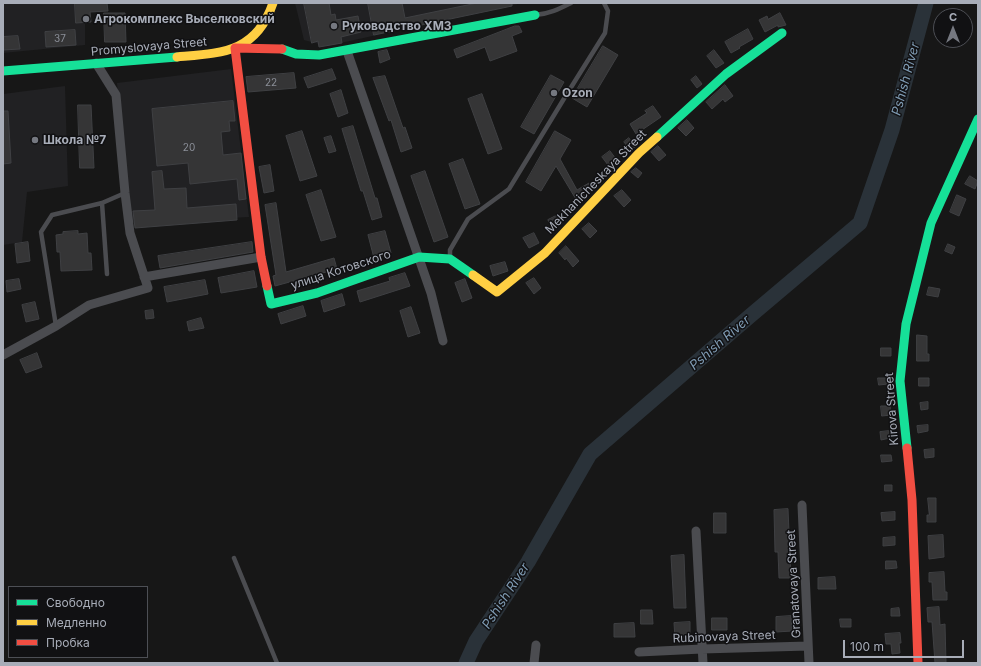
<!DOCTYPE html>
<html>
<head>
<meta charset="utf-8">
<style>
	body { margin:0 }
	#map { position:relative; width:981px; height:666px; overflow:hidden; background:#171717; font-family:Inter,sans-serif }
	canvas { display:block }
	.frame { position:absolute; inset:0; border:4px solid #a8adb8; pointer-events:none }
	.legend { position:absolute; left:8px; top:586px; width:140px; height:72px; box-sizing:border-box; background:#111113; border:1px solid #4d4f55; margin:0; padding:5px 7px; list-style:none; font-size:12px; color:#a8adb8 }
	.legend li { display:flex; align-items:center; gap:8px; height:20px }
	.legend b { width:20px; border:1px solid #4d4f55 }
	.north { position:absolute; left:933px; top:8px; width:40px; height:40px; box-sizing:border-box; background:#111113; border:1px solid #4d4f55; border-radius:50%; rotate:0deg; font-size:11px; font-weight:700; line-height:16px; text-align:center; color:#a8adb8 }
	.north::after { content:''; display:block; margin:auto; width:14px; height:18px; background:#757880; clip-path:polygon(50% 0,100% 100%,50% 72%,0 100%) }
	.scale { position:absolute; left:843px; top:640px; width:121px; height:18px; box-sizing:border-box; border:2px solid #a8adb8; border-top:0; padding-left:5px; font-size:12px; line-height:14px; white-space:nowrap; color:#a8adb8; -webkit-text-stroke:3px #111113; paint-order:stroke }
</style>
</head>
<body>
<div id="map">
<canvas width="981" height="666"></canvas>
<div class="frame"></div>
<ul class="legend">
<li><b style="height:5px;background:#16e098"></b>Свободно</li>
<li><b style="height:5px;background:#ffcf43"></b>Медленно</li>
<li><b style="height:5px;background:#f24e42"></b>Пробка</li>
</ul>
<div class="north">С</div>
<div class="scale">100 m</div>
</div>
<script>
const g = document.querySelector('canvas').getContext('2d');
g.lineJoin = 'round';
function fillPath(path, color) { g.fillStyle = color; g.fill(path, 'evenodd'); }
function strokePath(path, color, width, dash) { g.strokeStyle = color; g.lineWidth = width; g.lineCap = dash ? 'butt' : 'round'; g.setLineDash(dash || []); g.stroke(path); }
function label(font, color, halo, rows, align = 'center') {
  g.font = font + ' Inter,sans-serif'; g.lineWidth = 3; g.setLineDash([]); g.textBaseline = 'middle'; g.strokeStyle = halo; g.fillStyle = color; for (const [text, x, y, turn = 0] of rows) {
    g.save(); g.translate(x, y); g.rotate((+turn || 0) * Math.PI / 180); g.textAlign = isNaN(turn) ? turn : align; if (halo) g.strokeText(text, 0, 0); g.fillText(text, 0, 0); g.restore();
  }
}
const built = new Path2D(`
	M3,3H86L87,24H85V45L3,53Z
	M295,3H522L327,46L304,40Z
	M231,69L249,217L130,223L117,83Z
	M65,86L68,186L27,192L22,242L3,245V94Z`);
const river = new Path2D(`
	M466,663L476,641L528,562L590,454L750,316L860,223L892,130L926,3`);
const building = new Path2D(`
	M75,3H107L108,11L90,12L91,22L76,23Z
	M304,3H329L331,15L335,14L336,20L358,16L361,32L341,37L342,43L319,47L318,41L312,43Z
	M368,3H402L405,18L477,3H512V6L374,35Z
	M104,13H125L126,42H105Z
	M780,13L786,25L778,27V25L765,32L759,20L767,16L768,19Z
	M515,26H519L522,32L512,36L517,51L490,61L485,47L457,58L454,50Z
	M748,29L753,39L739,47L740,48L731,53L725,42Z
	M75,30L76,45L46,47L45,32Z
	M18,36L20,49L3,50V37Z
	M603,46L618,55L587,107L572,98Z
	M387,50L390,59L380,63L378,52Z
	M714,50L724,63L716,68L707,56Z
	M332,69L336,79L308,88L304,78Z
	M294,73L296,88L248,92L246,77Z
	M551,75L564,82L534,134L521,127Z
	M385,76L403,128L405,127L412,148L401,152L391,120L389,121L373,78Z
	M696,76L702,84L697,88L691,80Z
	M725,85L733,96L725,102L723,99L712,109L706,102Z
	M341,90L348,113L338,117L330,94Z
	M482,94L502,149L488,154L468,99Z
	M233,101L235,121H229L230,131L221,132L223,155L241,153L246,199L239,200L237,179L190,184L188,163L157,166L152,109Z
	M78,105H91L94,168H80Z
	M653,106L661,117L636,134L630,124L647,113L645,111Z
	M3,111H8L11,163L3,164Z
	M687,120L694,128L686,136L678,128Z
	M353,126L375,198H377L382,217L372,220L363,191H361L342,129Z
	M302,131L317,176L300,181L286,136Z
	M555,131L571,140L560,159L577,190L589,183L594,190L577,201L556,166L541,191L526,182Z
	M331,136L336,151L329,153L324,138Z
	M629,138L635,147L630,150L624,142Z
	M658,146L666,155L659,161L651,152Z
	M610,151L619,163L611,169L602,157Z
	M463,159L480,204L465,209L449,164Z
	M270,165L274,191L264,193L259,167Z
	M636,168L642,173L638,178L631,172Z
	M162,171L164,189L186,188L187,208L236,204L237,220L135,228L133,211L155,210L152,172Z
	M425,171L448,237L434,242L411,176Z
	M970,176L978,181L975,189L965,184Z
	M321,190L336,237L321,241L306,195Z
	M622,190L631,200L624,207L614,196Z
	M957,195L966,199L959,216L950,212Z
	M276,203L286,272L334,258L337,269L275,286L273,276L276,275L265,205Z
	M558,215L562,224L552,229L548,220Z
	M589,223L597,231L590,238L582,229Z
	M78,231V234L87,233L88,253H91L92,270L61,271L60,252H57L56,235L63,234V232Z
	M385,231L391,253L374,258L368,235Z
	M534,233L539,243L529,248L523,238Z
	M28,242L30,261L17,263L15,244Z
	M252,242L253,252L160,268L158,256Z
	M948,244L955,247L952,254L945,251Z
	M566,246L579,261L573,267L566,258L565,260L559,253Z
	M505,262L508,271L493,276L490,266Z
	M254,271L257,287L221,293L218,278Z
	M405,273L410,286L360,302L357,291L390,281L389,278Z
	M534,278L541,288L534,294L526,283Z
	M19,279L21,289L7,292L6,281Z
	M465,279L472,298L462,302L455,283Z
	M205,280L208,294L167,302L164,287Z
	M929,287L940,289L938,297L927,295Z
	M342,294L345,305L324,312L321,301Z
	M35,302L39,319L26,322L22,305Z
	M303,306L306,316L281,324L278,314Z
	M411,307L420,333L408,337L400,311Z
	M153,310L154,318L146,319L145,311Z
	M201,318L204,328L189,331L187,322Z
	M917,335L927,336V354H929V361H917Z
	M881,348H891V356H881Z
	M37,353L42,367L26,373L20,360Z
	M878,378H887L888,384L879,385Z
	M919,378H929V386H919Z
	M928,402V409L921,410L920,403Z
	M881,406H890L891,415L882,416Z
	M928,425V431L918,433L917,426Z
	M889,431L890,438L881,440L880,432Z
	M934,449V457L925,458L924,450Z
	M881,455H891L892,461L882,462Z
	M885,485H892V491H885Z
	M928,498H936V522H927V515H929Z
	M788,509L791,578H779L778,552H775L774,510Z
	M895,512V520L882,521L881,513Z
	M714,513H726V533H714Z
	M943,535L944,557L929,559L928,536Z
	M895,537V545L883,546V538Z
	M684,555L686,608H674L671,556Z
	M886,561H896L897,568L886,569Z
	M944,572L945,592H947V600H933L932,582H929V573Z
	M835,577L836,589H818V578Z
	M939,607L940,625L945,624L946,663H935L932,622H928L927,608Z
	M899,608L900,616H891V609Z
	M641,610H652L653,624H641Z
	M791,616L792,631L776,632V617Z
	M712,618H727V630H712Z
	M840,619H851V627H841Z
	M690,622V637L675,638L674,623Z
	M634,623L635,637H614V624Z
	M900,633L901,643H899L900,653L892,654L891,644H886L885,634Z`);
const lane = new Path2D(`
	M535,15C549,14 559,9 571,3
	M102,203L107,274
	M450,258V250L468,219L509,189L565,97L605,33L608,11L604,3
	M56,326L41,232L52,215L102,203L125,193
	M234,558L277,663`);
const street = new Path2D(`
	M347,51L431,293L443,341
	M144,277L261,257
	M3,355L56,326L89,305L148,288L130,233L125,193L116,95L96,63
	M802,505L809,663
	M696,531L703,663
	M639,652L702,649L808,646
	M534,663L536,645`);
const fast = new Path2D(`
	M282,49L296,54L319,55L535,15
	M3,71L177,57
	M657,137L726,74L782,33
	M267,286L271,304L317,293L419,257L450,259L473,275
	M907,448L900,381L906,324L931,223L978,119`);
const slow = new Path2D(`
	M177,57C222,53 256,53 273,3
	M473,275L497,292L545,253L639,153L657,137`);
const jam = new Path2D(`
	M267,286L261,257L235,48L282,49
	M907,448L912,500L918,663`);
const markers = [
	[86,19,4,"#757880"],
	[334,26,4,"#757880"],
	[554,93,4,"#757880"],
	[35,140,4,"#757880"]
];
const numberNames = [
	["37",60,39],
	["22",271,83],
	["20",189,148]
];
const poiNames = [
	["Агрокомплекс Выселковский",94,19],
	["Руководство ХМЗ",342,26],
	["Ozon",562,93],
	["Школа №7",43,140]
];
const streetNames = [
	["Promyslovaya Street",149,47,-5],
	["Mekhanicheskaya Street",596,182,-46],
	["улица Котовского",341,270,-18],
	["Kirova Street",892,409,-94],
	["Granatovaya Street",794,584,-93],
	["Rubinovaya Street",724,637,-2]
];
const waterNames = [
	["Pshish River",906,79,-75],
	["Pshish River",720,343,-41],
	["Pshish River",506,596,-57]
];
fillPath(built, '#212123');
strokePath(river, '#2a3239', 15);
fillPath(building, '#353536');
strokePath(building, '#3f4043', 1);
strokePath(lane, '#4b4c50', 4.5);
strokePath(street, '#4b4c50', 9);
strokePath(fast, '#16e098', 9);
strokePath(slow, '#ffcf43', 9);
strokePath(jam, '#f24e42', 9);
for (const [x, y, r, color] of markers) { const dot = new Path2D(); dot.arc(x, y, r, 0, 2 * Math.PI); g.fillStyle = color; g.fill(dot); strokePath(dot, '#111113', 1.5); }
label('10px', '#8b8f98', null, numberNames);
label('bold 12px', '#a8adb8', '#111113', poiNames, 'left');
label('12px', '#a8adb8', '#111113', streetNames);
label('italic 13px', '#7f9bb3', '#111113', waterNames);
</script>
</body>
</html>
